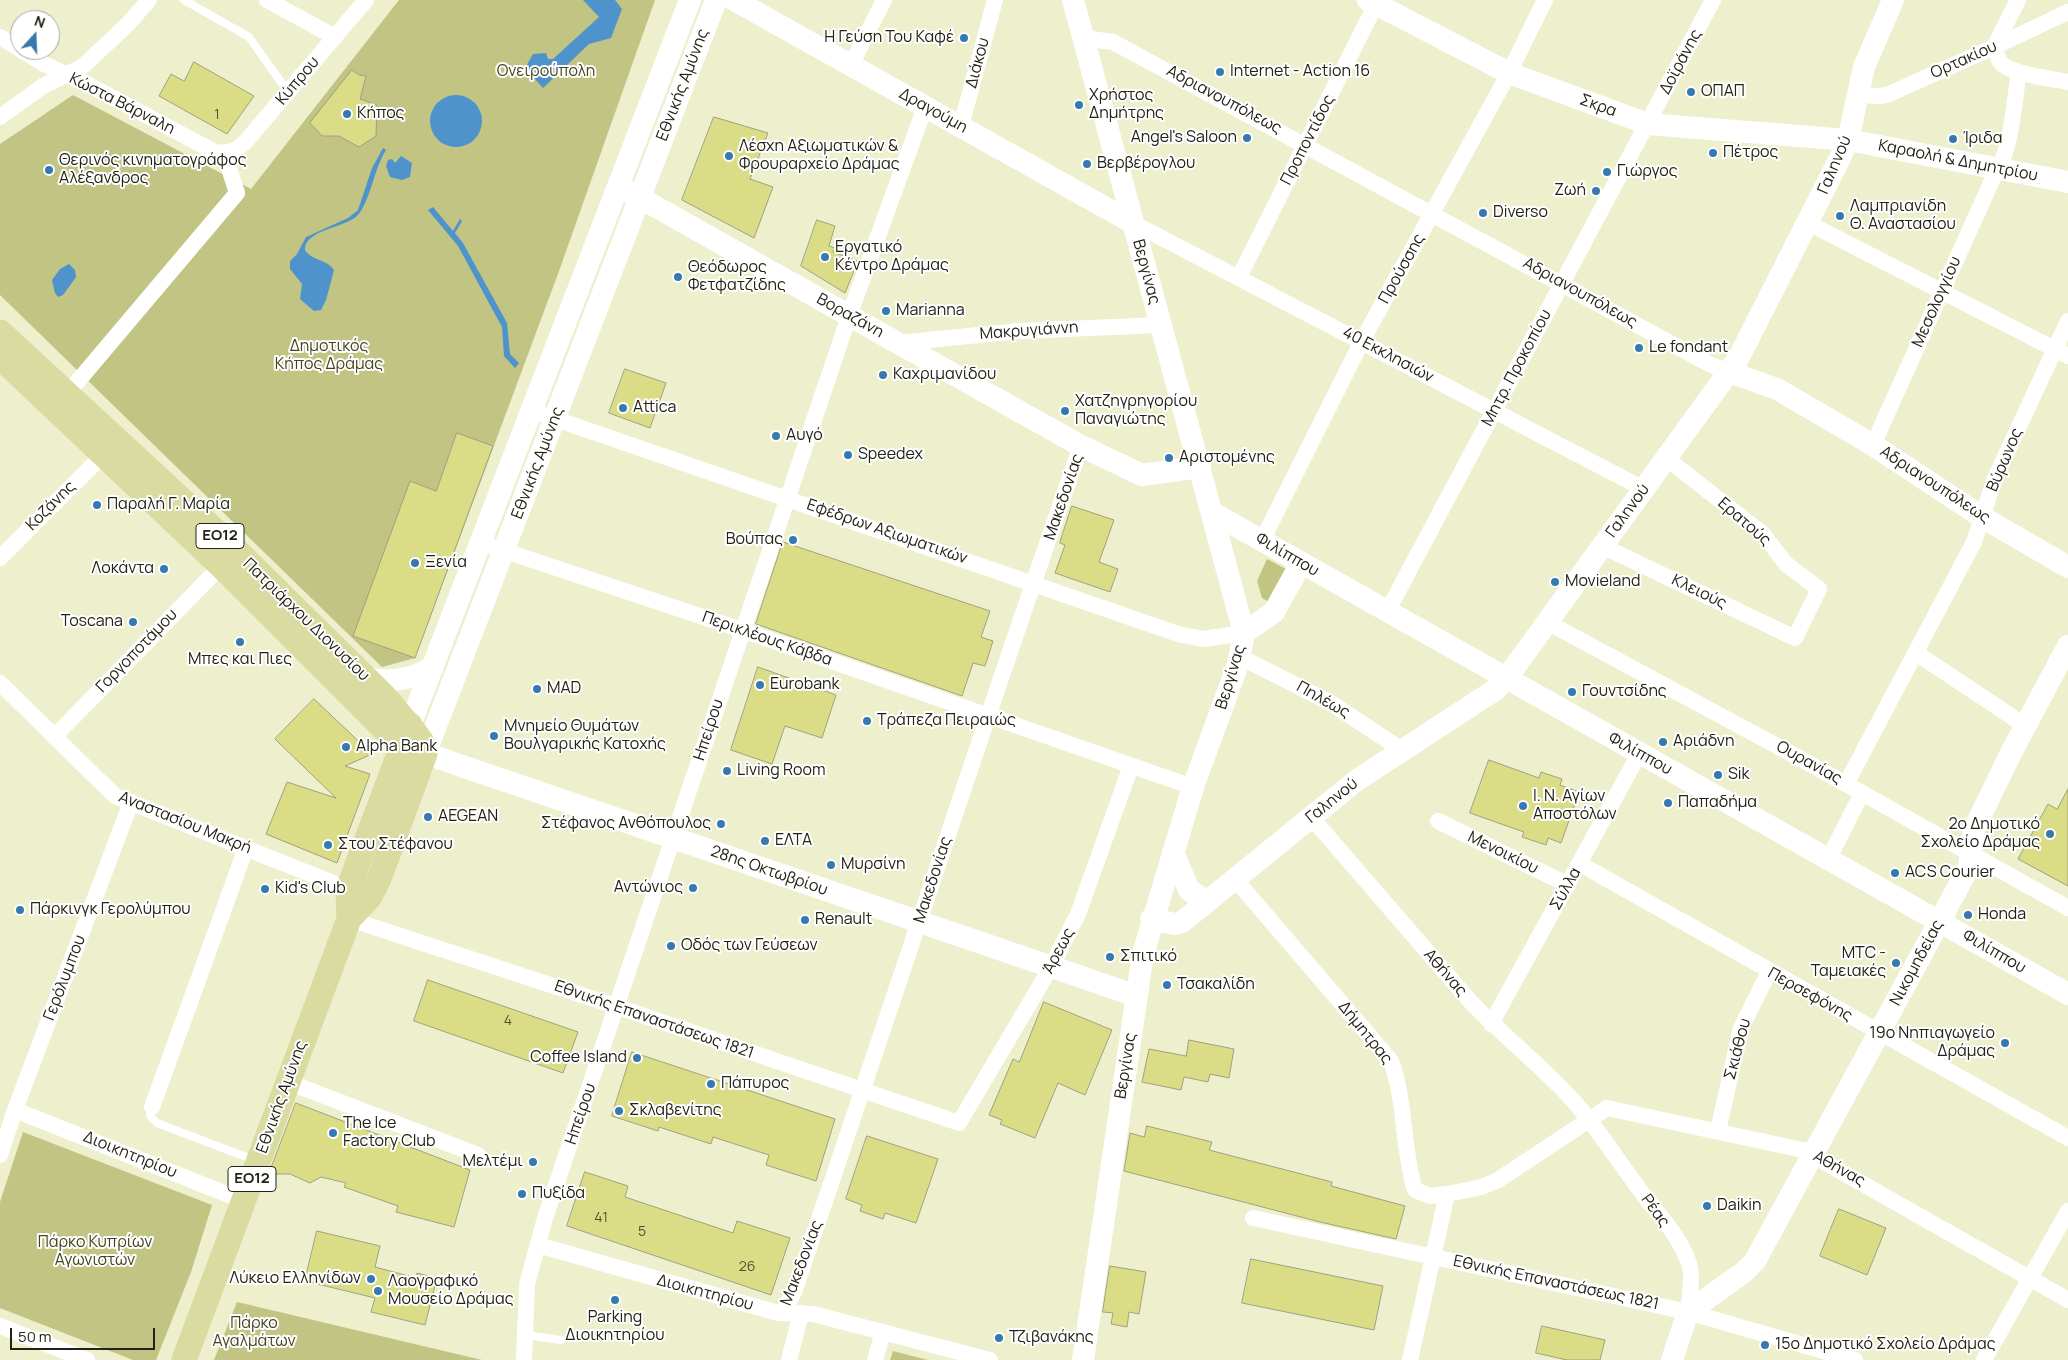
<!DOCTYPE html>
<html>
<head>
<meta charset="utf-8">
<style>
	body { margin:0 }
	#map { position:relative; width:2068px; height:1360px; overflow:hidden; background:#edefcd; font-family:Manrope,sans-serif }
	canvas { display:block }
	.north { position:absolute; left:10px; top:10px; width:50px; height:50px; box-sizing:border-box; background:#fff; border:1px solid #a7a7a2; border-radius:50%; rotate:20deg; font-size:14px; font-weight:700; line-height:20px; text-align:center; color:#222216 }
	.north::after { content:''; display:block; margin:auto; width:18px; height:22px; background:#3579ae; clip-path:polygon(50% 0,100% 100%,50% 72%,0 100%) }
	.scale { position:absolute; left:10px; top:1328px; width:145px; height:22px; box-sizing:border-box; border:2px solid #222216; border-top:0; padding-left:6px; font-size:15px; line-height:18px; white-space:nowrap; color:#222216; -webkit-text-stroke:4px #fff; paint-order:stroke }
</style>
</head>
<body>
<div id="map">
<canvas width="2068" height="1360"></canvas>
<div class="north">N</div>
<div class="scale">50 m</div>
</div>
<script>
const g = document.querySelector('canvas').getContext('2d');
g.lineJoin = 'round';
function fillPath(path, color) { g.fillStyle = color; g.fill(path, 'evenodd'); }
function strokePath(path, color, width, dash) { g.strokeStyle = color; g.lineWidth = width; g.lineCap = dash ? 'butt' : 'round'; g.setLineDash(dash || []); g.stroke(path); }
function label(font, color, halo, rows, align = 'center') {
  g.font = font + ' Manrope,sans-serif'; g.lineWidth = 4; g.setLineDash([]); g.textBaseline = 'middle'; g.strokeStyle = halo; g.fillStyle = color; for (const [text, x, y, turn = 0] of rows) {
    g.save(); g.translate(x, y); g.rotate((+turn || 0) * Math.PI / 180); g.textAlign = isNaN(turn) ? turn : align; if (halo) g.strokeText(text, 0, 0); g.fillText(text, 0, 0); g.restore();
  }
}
const green = new Path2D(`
	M399,0H655L559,271L415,658L382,667L0,295V144L73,95L251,189Z
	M1267,559L1288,570L1271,603L1262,598L1257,581Z
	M23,1132L212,1205L191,1272L156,1360H133L0,1308V1202Z
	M237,1302L482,1360H214Z
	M893,1351L928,1360H890Z`);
const water = new Path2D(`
	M583,0H615L622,9L611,38L589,44L543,88L525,68L533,54L546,53L548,59H553L599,17Z
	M430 121a26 26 0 1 1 52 0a26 26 0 1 1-52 0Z
	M383,148L386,150C374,168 370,203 357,216C344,228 304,230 305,250C312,261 327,259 334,270L326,300L321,310L314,311L300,299L302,284L290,269V261L297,254L306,237L348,218L358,210L372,168Z
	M401,156L412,163L410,177L402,180L390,177L386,166L388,160L392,159L395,163Z
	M433,207L453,231L460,219L462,221L455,233L463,243L507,323L510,354L519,363L515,368L504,356L502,327L458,246L428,210Z
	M69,264L75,270L76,277L63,295L58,297L55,293L52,280L60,269Z`);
const building = new Path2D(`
	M194,62L254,96L227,134L159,96L171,74L184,81Z
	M352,70L359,75L366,76L360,99L377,105L376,136L359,147L339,136H322L310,123Z
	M714,117L768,133L750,179L773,187L754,238L682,200Z
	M817,220L835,226L829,246L835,248L833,252L858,261L845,293L801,266Z
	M625,369L666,383L650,428L609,413Z
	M457,433L493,446L415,658L353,636L410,481L436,491Z
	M1072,506L1114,520L1099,562L1118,569L1110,592L1055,573L1065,545L1060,543Z
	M783,542L990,611L981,637L993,641L985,666L973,663L962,696L756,624Z
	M758,667L836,695L822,738L785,726L772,764L731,750Z
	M314,699L372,754L345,766L370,774L337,863L266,834L287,782L336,798L275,739Z
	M1489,760L1539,778L1541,772L1562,779L1560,785L1579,792L1561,843L1548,838L1546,845L1522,837L1524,832L1470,813Z
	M2068,789V886L2018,859L2048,804L2057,809Z
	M428,980L578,1032L563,1073L414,1021Z
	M1044,1002L1112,1030L1085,1095L1058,1083L1035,1138L1000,1124L1002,1120L989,1115L1013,1059L1019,1062Z
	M1189,1040L1234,1049L1229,1078L1210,1074L1208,1082L1184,1077L1181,1090L1142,1082L1149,1049L1186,1056Z
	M632,1052L835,1119L816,1181L766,1165L769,1155L713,1137L711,1144L659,1127L658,1131L612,1116Z
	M296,1103L470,1170L454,1227L396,1212L398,1206L344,1187L346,1183L321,1177L310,1183L290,1174H269Z
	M1147,1126L1212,1142L1209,1150L1332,1182L1331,1186L1405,1206L1396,1239L1320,1222L1124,1171L1130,1133L1144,1137Z
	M867,1136L938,1159L916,1223L885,1213L883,1219L860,1211L862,1205L846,1199Z
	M585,1172L628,1186L625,1197L733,1233L737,1221L790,1238L771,1295L567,1226Z
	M1839,1209L1886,1228L1867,1275L1820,1256Z
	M317,1231L380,1246L375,1267L416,1278L417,1273L437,1278L425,1325L371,1312L375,1298L305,1281Z
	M1251,1259L1383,1286L1374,1330L1242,1303Z
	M1110,1266L1146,1272L1139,1314L1129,1312L1127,1327L1111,1324L1113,1313L1103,1312Z
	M1542,1326L1605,1340L1600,1360H1567L1536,1353Z`);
const lane = new Path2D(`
	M184,0L249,37L288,92
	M152,1107L150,1116L157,1123L254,1160
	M525,1335L561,1340`);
const street = new Path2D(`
	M267,0L335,37
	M2018,0L1994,47C1996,52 1998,58 2000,62C2009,74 2053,79 2068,82
	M0,37L20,49
	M1083,38L1113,42L1711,365L1729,372
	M21,50L44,64L87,84L215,152C229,154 238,150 247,140L366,0
	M851,65L884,0
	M1857,95L1881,96L1889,94L1994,47L2068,12
	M0,117L43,86L82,67L128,24L149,0
	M961,126L995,0
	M1133,223L1644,489
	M1808,223L2068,356
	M1239,277L1378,0
	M898,343L1019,331L1161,325
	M67,394L237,193L224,153
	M544,415L1178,634L1203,639L1244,633
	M1873,445L1994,176C2012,152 2014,101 2019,72
	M1262,541L1362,341L1509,73L1545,0
	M1602,546L1795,638L1819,589L1786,564L1763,534L1666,458
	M493,547L742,630L1193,787
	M0,558L103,455
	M1387,612L1713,0
	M1547,622L1801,759L2068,908
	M1916,653L2026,726
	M1240,657L1331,703L1402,750
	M0,683L115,796L348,889
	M54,737L221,566
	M1846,784L1974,542L1995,478L2068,321
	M1311,817L1470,1001C1501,1034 1537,1062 1569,1096C1596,1125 1618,1161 1642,1193C1659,1215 1683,1240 1690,1267C1693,1280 1689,1298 1688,1312
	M1438,821L1568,885
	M1829,858L1862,793
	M1580,864L2068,1138
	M1235,879L1391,1061C1406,1102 1402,1148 1415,1190L1430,1196L1447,1194
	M349,919L618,1007L959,1123L1051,967L1078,914L1131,766
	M1491,1024L1639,754
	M288,1082L478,1155
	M152,1107L246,848
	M15,1110L244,1201
	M1718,1131L1741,1028L1769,972
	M0,1155L15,1110L131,802
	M1253,1218L1688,1312L1855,1360
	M538,1245L778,1313L813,1314L990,1360
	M782,1313L794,1292C891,1010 982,727 1081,446
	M0,1326L87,1360
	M524,1360L527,1284L545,1218L849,316L925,107
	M789,1360L801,1313
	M875,1360L883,1332
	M1410,1360L1447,1194L1482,1187L1498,1180L1607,1108L1803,1150L2068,1300
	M1984,1360L2068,1211`);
const secondary = new Path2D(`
	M734,0L1133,223
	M1073,0L1244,633L1238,664L1193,787L1143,954L1083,1360
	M1368,0L1509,73L1648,124L1848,140L2068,182
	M626,190L1081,446L1142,475L1200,467
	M1729,372L1777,389L1873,445L1982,517L2068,567
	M1213,513L2068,994
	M1244,633L1274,612L1301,563
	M366,678C390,683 412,680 433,667
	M410,725L690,0
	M412,749L1137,996
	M425,754L716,0
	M1173,852L1189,890L1207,902
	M1151,919L1175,924L1182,922L1357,780L1495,690L1506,679L1738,359L1837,164L1848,140L1864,67L1893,0
	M1672,1360L1688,1312L1744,1272L1755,1261L1969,867L1974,829L2012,751L2068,646`);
const primary = new Path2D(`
	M0,332L236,550L385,697L414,731L422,742L425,754L379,879L369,898L349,919
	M0,357L221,566L392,737L402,745
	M184,1360L349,919L348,889L410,725`);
const markers = [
	[964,38,5,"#3579ae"],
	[1220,72,5,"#3579ae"],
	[1691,92,5,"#3579ae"],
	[1079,105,5,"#3579ae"],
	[347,114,5,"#3579ae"],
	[1247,138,5,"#3579ae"],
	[1953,139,5,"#3579ae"],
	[1713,153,5,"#3579ae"],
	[729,156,5,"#3579ae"],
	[1087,164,5,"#3579ae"],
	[49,170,5,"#3579ae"],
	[1607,172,5,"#3579ae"],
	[1596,191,5,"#3579ae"],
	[1483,213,5,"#3579ae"],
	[1840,216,5,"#3579ae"],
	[825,257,5,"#3579ae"],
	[678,277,5,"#3579ae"],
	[886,311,5,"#3579ae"],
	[1639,348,5,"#3579ae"],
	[883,375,5,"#3579ae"],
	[623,408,5,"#3579ae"],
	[1065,411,5,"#3579ae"],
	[776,436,5,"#3579ae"],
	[848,455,5,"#3579ae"],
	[1169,458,5,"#3579ae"],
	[97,505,5,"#3579ae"],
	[793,540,5,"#3579ae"],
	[415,563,5,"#3579ae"],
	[164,569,5,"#3579ae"],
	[1555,582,5,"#3579ae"],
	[133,622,5,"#3579ae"],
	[240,642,5,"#3579ae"],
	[760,685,5,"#3579ae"],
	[537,689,5,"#3579ae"],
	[1572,692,5,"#3579ae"],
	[867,721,5,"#3579ae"],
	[494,736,5,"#3579ae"],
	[1663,742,5,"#3579ae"],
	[346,747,5,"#3579ae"],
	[727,771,5,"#3579ae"],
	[1718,775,5,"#3579ae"],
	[1668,803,5,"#3579ae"],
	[1523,806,5,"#3579ae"],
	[428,817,5,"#3579ae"],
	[721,824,5,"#3579ae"],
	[2050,834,5,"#3579ae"],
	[765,841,5,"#3579ae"],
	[328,845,5,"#3579ae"],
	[831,865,5,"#3579ae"],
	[1895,873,5,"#3579ae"],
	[693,888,5,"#3579ae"],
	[265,889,5,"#3579ae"],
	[20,910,5,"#3579ae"],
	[1968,915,5,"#3579ae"],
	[805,920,5,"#3579ae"],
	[671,946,5,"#3579ae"],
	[1110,957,5,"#3579ae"],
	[1896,963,5,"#3579ae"],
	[1167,985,5,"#3579ae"],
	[2005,1043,5,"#3579ae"],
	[637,1058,5,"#3579ae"],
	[711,1084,5,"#3579ae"],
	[619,1111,5,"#3579ae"],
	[333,1133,5,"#3579ae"],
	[533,1162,5,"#3579ae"],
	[522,1194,5,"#3579ae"],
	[1707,1206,5,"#3579ae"],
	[371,1279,5,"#3579ae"],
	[378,1291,5,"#3579ae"],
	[615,1300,5,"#3579ae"],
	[999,1338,5,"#3579ae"],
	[1765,1345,5,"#3579ae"]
];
const numberNames = [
	["1",217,115],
	["4",508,1021],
	["41",601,1218],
	["5",642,1232],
	["26",747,1267]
];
const shields = [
	[220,536,48],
	[252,1179,48]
];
const shieldNames = [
	["ΕΟ12",220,536],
	["ΕΟ12",252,1179]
];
const poiNames = [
	["Η Γεύση Του Καφέ",954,38,"right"],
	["Internet - Action 16",1230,72],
	["ΟΠΑΠ",1701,92],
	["Χρήστος",1089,96],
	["Δημήτρης",1089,114],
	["Κήπος",357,114],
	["Angel's Saloon",1237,138,"right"],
	["Ίριδα",1963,139],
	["Λέσχη Αξιωματικών &",739,147],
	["Φρουραρχείο Δράμας",739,165],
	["Πέτρος",1723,153],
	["Θερινός κινηματογράφος",59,161],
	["Αλέξανδρος",59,179],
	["Βερβέρογλου",1097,164],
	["Γιώργος",1617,172],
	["Ζωή",1586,191,"right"],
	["Λαμπριανίδη",1850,207],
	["Θ. Αναστασίου",1850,225],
	["Diverso",1493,213],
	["Εργατικό",835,248],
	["Κέντρο Δράμας",835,266],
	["Θεόδωρος",688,268],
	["Φετφατζίδης",688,286],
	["Marianna",896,311],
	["Le fondant",1649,348],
	["Καχριμανίδου",893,375],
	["Χατζηγρηγορίου",1075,402],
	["Παναγιώτης",1075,420],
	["Attica",633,408],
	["Αυγό",786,436],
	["Speedex",858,455],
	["Αριστομένης",1179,458],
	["Παραλή Γ. Μαρία",107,505],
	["Βούπας",783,540,"right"],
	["Ξενία",425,563],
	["Λοκάντα",154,569,"right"],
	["Movieland",1565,582],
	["Toscana",123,622,"right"],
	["Μπες και Πιες",240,660,"center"],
	["Eurobank",770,685],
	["MAD",547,689],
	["Γουντσίδης",1582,692],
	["Τράπεζα Πειραιώς",877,721],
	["Μνημείο Θυμάτων",504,727],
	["Βουλγαρικής Κατοχής",504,745],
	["Αριάδνη",1673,742],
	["Alpha Bank",356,747],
	["Living Room",737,771],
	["Sik",1728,775],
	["Ι. Ν. Αγίων",1533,797],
	["Αποστόλων",1533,815],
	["Παπαδήμα",1678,803],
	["AEGEAN",438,817],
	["Στέφανος Ανθόπουλος",711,824,"right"],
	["2ο Δημοτικό",2040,825,"right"],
	["Σχολείο Δράμας",2040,843,"right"],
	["ΕΛΤΑ",775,841],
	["Στου Στέφανου",338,845],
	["Μυρσίνη",841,865],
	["ACS Courier",1905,873],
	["Αντώνιος",683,888,"right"],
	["Kid's Club",275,889],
	["Πάρκινγκ Γερολύμπου",30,910],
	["Honda",1978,915],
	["Renault",815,920],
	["Οδός των Γεύσεων",681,946],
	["MTC -",1886,954,"right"],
	["Ταμειακές",1886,972,"right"],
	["Σπιτικό",1120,957],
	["Τσακαλίδη",1177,985],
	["19ο Νηπιαγωγείο",1995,1034,"right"],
	["Δράμας",1995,1052,"right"],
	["Coffee Island",627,1058,"right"],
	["Πάπυρος",721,1084],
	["Σκλαβενίτης",629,1111],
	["The Ice",343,1124],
	["Factory Club",343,1142],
	["Μελτέμι",523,1162,"right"],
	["Πυξίδα",532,1194],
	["Daikin",1717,1206],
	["Λύκειο Ελληνίδων",361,1279,"right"],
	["Λαογραφικό",388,1282],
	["Μουσείο Δράμας",388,1300],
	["Parking",615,1318,"center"],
	["Διοικητηρίου",615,1336,"center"],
	["Τζιβανάκης",1009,1338],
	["15ο Δημοτικό Σχολείο Δράμας",1775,1345]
];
const streetNames = [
	["Ορτακίου",1964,60,-24],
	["Δοϊράνης",1681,62,-62],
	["Διάκου",978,63,-75],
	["Κύπρου",298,81,-50],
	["Εθνικής Αμύνης",683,85,-69],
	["Αδριανουπόλεως",1224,100,28],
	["Κώστα Βάρναλη",122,104,27],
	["Σκρα",1598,106,20],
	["Δραγούμη",933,111,29],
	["Προποντίδος",1308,140,-63],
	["Καραολή & Δημητρίου",1958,161,11],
	["Γαληνού",1835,165,-67],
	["Προύσσης",1402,269,-61],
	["Βεργίνας",1146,272,75],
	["Αδριανουπόλεως",1580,293,29],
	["Μεσολογγίου",1937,302,-66],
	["Βοραζάνη",850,316,29],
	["Μακρυγιάννη",1029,331,-4],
	["40 Εκκλησιών",1388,355,28],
	["Μητρ. Προκοπίου",1517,368,-62],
	["Βύρωνος",2005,460,-67],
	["Εθνικής Αμύνης",538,463,-69],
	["Αδριανουπόλεως",1935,485,33],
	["Μακεδονίας",1064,497,-71],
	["Κοζάνης",51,506,-45],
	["Γαληνού",1628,511,-54],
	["Ερατούς",1744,522,41],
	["Εφέδρων Αξιωματικών",887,532,19],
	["Φιλίππου",1287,555,30],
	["Κλειούς",1699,592,26],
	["Πατριάρχου Διονυσίου",306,620,44],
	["Περικλέους Κάβδα",767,639,19],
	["Γοργοποτάμου",137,651,-46],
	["Βεργίνας",1231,677,-73],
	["Πηλέως",1323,700,29],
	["Ηπείρου",709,730,-72],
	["Φιλίππου",1640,754,29],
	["Ουρανίας",1809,763,29],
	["Γαληνού",1332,801,-39],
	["Αναστασίου Μακρή",185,823,22],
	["Μενοικίου",1503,853,26],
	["28ης Οκτωβρίου",769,871,19],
	["Μακεδονίας",933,880,-72],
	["Σύλλα",1566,889,-61],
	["Άρεως",1059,951,-62],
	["Φιλίππου",1994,952,30],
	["Νικομηδείας",1917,963,-62],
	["Αθήνας",1445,973,49],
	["Γερόλυμπου",65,978,-69],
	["Περσεφόνης",1810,995,29],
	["Εθνικής Επαναστάσεως 1821",654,1020,19],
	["Δήμητρας",1365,1033,51],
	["Σκιάθου",1738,1049,-75],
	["Βεργίνας",1126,1066,-81],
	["Εθνικής Αμύνης",282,1097,-70],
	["Ηπείρου",581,1114,-71],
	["Διοικητηρίου",130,1155,22],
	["Αθήνας",1839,1169,29],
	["Ρέας",1655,1211,54],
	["Μακεδονίας",802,1263,-69],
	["Εθνικής Επαναστάσεως 1821",1556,1283,12],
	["Διοικητηρίου",705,1293,15]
];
const parkNames = [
	["Ονειρούπολη",546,72],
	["Δημοτικός",329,347],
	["Κήπος Δράμας",329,365],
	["Πάρκο Κυπρίων",95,1243],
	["Αγωνιστών",95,1261],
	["Πάρκο",254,1324],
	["Αγαλμάτων",254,1342]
];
fillPath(green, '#c1c482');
fillPath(water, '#4e93cc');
fillPath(building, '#dadd85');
strokePath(building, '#9fa181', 1);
strokePath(lane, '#fff', 8);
strokePath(street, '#fff', 16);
strokePath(secondary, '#fff', 22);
strokePath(primary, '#dadba1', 25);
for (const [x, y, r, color] of markers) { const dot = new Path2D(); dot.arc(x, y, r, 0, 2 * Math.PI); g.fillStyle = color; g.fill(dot); strokePath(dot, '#fff', 2); }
label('14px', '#505132', null, numberNames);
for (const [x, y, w] of shields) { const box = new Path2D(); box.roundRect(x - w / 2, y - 12.5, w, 25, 4); g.fillStyle = '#fff'; g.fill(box); strokePath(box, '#222216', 1); }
label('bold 15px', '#222216', null, shieldNames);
label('16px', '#222216', '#fff', poiNames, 'left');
label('16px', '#222216', '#fff', streetNames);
label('16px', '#43441f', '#fff', parkNames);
</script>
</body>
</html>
